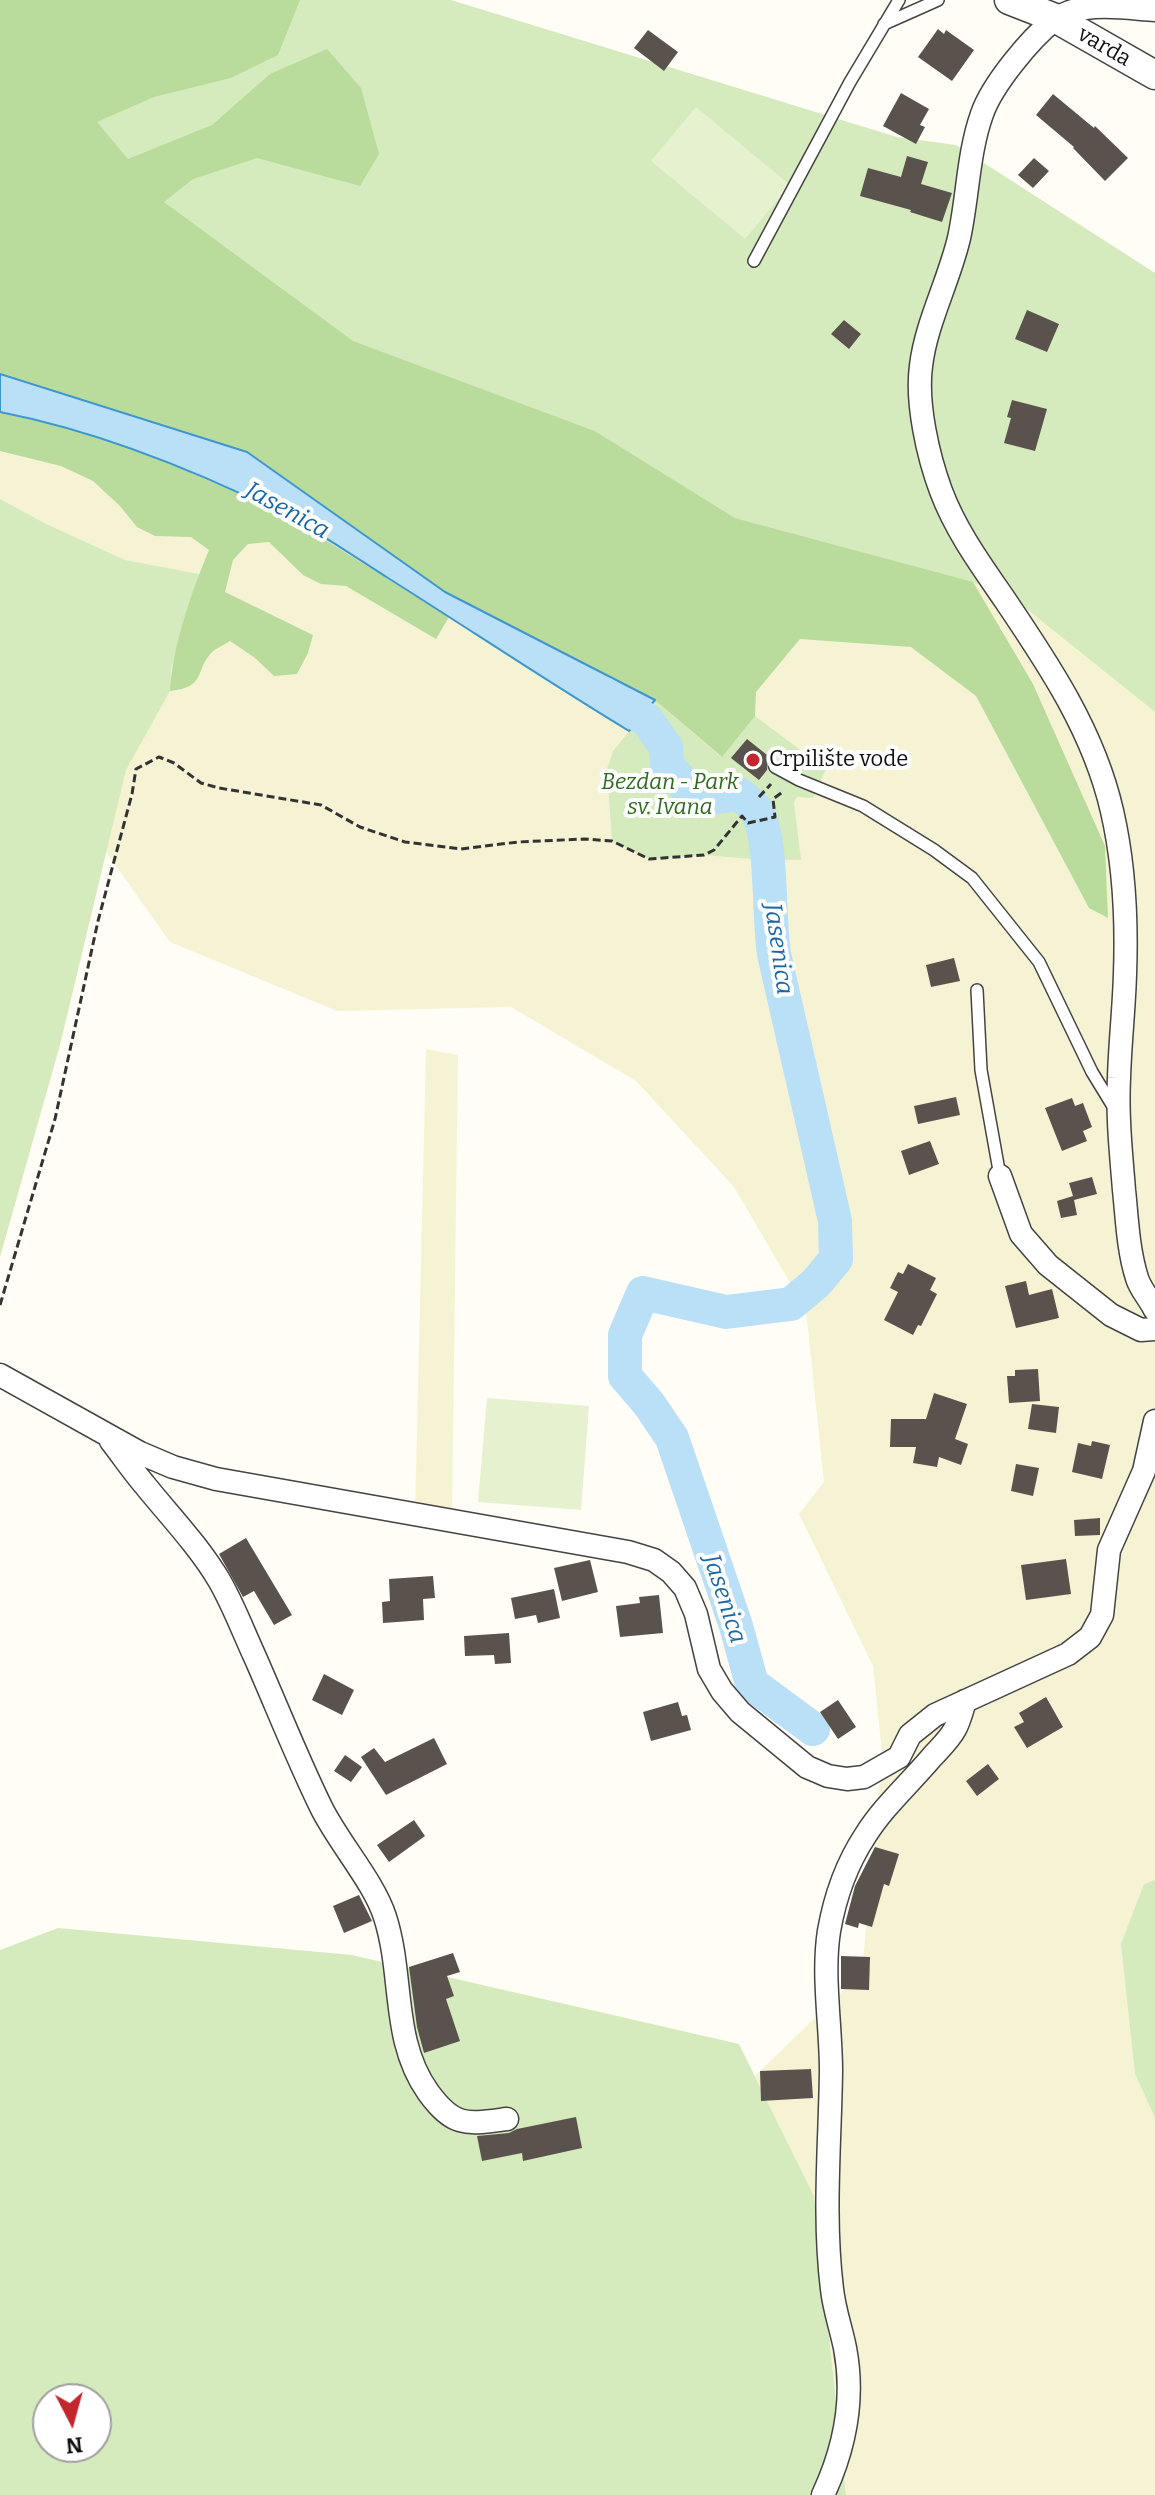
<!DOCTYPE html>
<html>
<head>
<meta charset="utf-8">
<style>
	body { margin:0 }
	#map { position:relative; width:1155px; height:2495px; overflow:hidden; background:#fffdf5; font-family:Bitter,serif }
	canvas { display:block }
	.north { position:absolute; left:32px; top:2383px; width:80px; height:80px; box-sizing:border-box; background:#fff; border:2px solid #a0a0a0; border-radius:50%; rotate:174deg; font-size:22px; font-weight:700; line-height:32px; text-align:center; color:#111 }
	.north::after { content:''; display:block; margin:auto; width:28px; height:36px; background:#c4262e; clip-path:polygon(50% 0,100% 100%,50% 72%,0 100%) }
</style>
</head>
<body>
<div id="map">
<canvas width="1155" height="2495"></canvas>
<div class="north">N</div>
</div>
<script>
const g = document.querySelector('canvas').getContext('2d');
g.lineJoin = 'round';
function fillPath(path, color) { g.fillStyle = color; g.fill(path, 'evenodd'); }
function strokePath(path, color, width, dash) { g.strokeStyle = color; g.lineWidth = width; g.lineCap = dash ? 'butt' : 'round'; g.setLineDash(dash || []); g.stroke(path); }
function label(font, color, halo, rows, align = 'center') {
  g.font = font + ' Bitter,serif'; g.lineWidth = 8; g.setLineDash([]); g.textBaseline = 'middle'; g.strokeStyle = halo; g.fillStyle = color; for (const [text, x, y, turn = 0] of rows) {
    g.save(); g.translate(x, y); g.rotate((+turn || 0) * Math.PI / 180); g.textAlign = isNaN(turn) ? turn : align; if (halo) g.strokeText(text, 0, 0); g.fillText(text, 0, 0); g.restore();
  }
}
const farmland = new Path2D(`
	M0,0L1004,591L1155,712V1880L1144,1884L1135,2074L1155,2118V2495H846L814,2196L755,2076L862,1972L882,1752L873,1666L799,1514L824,1482L806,1310L734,1187L636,1081L511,1007L337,1011L170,942L84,821L0,546Z
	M426,1049L458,1055L452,1521L415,1514Z`);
const green = new Path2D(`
	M223,0H451L897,137L956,145L1155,273V712L1004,591L735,518L595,431L352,341L163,202L96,122Z
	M0,499L46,524L125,560L199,574L171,669L170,691L126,770L60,1045L0,1257Z
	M655,700L721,757L755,716L826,769L813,798L797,797L794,802L801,860L751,859L704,855L649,859L612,841L607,769L613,751Z
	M1155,1880V2118L1135,2074L1121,1944L1144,1884Z
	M58,1928L352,1955L739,2044L814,2196L846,2495H0V1950ZM48,2399H96V2447H48Z`);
const forest = new Path2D(`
	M0,0H300L278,55L231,78L154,97L97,122L128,159L212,125L270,74L327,49L361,88L379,154L360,186L257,158L193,179L164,202L353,341L595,431L735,518L973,582L1033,684L1105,846L1108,918L1089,908L976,696L911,647L800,639L756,692L755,716L722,757L655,700L445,592L247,452L0,374Z
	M0,412L51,422L139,450L282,513L449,617L436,639L346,586L321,584L303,575L269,542L248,544L233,560L225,592L313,635L308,653L297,674L274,676L255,658L230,641C225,644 217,648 212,652C194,671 207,687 170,691C172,648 192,590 209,550L191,537L155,536L137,527L120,506L93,481L61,466L0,451Z`);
const pitch = new Path2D(`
	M696,107L790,185L745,239L651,161Z
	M487,1398L589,1406L581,1510L478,1502Z`);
const water = new Path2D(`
	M0,374L247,452L445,592L655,700L629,731C548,682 469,629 388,578C353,556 317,530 279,512C190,468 97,431 0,412Z`);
const river = new Path2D(`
	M604,694L647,720L666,747L667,765L693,795L704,799L739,794C745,799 754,805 757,811C773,843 768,916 774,954L835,1221L836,1259L816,1283L791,1304L726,1312L643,1293L625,1335V1376L649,1404L672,1438L736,1626L752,1684L813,1729`);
const building = new Path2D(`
	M938,29L944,34L946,30L974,50L952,81L918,57Z
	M648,30L678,52L664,71L634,48Z
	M901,93L929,109L920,125L925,127L916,144L883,126Z
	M1053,94L1094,128L1095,126L1128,158L1105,181L1073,148L1074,147L1036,115Z
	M907,156L928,162L921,184L952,193L942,222L910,212L911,210L860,196L868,168L901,177Z
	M1034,158L1049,171L1033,188L1018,175Z
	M1027,310L1059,324L1047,352L1015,339Z
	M844,320L861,334L849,349L831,334Z
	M1012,400L1047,409L1035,451L1004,443L1011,418L1007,417Z
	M747,739L772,759L768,762L767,770L759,780L731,758Z
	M954,958L960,981L931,987L926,965Z
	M956,1097L960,1115L918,1124L914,1106Z
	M1072,1098L1075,1106L1083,1103L1092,1127L1083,1131L1087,1141L1062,1151L1045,1108Z
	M930,1141L939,1164L909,1175L901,1151Z
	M1092,1177L1097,1194L1074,1200L1077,1215L1061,1218L1057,1201L1073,1196L1069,1183Z
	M908,1264L936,1278L930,1290L937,1294L921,1326L918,1325L913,1335L884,1320L898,1292L890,1288L898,1272L903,1274Z
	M1026,1281L1029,1295L1052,1289L1059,1318L1016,1328L1005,1286Z
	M1038,1369L1040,1401L1009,1403L1007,1376H1015V1370Z
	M934,1393L967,1404L955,1439L968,1444L961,1465L939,1457L937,1467L913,1463L916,1447H890L891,1419H926Z
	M1032,1404L1059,1407L1056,1433L1028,1429Z
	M1092,1441L1110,1445L1102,1479L1072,1472L1078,1443L1091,1446Z
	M1016,1464L1039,1468L1033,1496L1011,1491Z
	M1100,1518V1535L1075,1536L1074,1520Z
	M246,1538L292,1615L274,1625L254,1591L243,1597L219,1554Z
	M1066,1559L1071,1594L1026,1600L1021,1565Z
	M590,1560L598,1592L562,1601L554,1568Z
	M433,1576L435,1598L423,1599L424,1620L383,1623L382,1602L390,1601L389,1579Z
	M554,1589L560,1618L538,1623L536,1615L515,1619L511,1598Z
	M659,1595L663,1633L620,1637L616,1606L640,1603L639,1597Z
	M509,1633L511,1663L495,1664L494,1655L465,1656L464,1636Z
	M324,1674L354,1690L342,1715L312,1700Z
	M1046,1697L1063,1727L1027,1748L1014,1727L1024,1722L1019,1713Z
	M838,1700L856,1727L838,1739L820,1712Z
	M678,1702L682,1716L687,1715L691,1730L651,1741L643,1712Z
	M434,1738L447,1764L386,1795L361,1757L374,1748L385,1762Z
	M345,1755L362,1767L351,1782L334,1771Z
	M988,1764L999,1779L977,1796L966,1781Z
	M414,1820L425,1836L389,1862L377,1845Z
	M875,1847L899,1854L889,1886L884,1884L872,1927L859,1923L858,1928L845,1924L855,1886Z
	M359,1895L372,1921L344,1933L333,1906Z
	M453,1953L460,1972L447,1976L454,1996L446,1999L460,2041L424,2053L417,2027L409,1967Z
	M841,1956L870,1957L869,1990L841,1989Z
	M811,2069L813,2098L761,2101L760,2071Z
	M576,2117L582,2148L523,2161L522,2153L482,2161L477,2136L509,2133L517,2129Z`);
const path = new Path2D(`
	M759,797L771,784
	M0,1305L55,1119L98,921L132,794L136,769L159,757L174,763L201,783L219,788L321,805L360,827L405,842L461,849L518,842L584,839L612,841L649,859L704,855L714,850L742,816L748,823L775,817L773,799L784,791`);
const service = new Path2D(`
	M884,24L938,0
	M754,261L850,82L899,0
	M775,767L799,780L863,806L934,850L972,878L1039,962L1092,1072L1114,1108
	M977,990L981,1070L1000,1176`);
const minor = new Path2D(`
	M1155,10C1123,8 1082,0 1054,20C1030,39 992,85 982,114C968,153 968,197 959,238C949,281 926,323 921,366C916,403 928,456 941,491C956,531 981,565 1005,600C1049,665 1094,732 1112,811C1124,863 1127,920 1125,974C1124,1009 1120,1043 1119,1078C1117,1115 1121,1153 1124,1190C1127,1218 1128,1250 1137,1278C1140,1289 1150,1299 1155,1310
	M1000,1176L1021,1234L1048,1265L1111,1315L1141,1330L1155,1329
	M0,1375L140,1453L173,1467L216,1479L628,1552L654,1560L671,1572L685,1588L696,1614L709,1669L722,1691L740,1712L807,1767L828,1776L847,1779L864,1777L899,1757L910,1735L935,1715L1068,1654L1090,1637L1102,1615L1109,1550L1144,1471L1155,1421
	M111,1441C122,1455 132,1470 144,1484C169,1515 198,1545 219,1580C233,1604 243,1631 255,1657C277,1707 297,1758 321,1807C338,1842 374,1882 385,1917C404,1976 391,2040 428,2092C454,2128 467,2124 507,2119
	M823,2495C845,2448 855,2400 845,2348C841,2328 834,2309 832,2289C823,2216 830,2144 831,2071C831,2026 822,1975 829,1931C835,1897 846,1865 865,1836C883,1807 910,1783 932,1757C940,1748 949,1740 955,1729C960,1720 962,1710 965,1701`);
const tertiary = new Path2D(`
	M1009,0L1055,18L1155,75`);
const markers = [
	[753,760,8,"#c4262e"]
];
const streetNames = [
	["varda",1104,47,30]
];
const poiNames = [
	["Crpilište vode",769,760]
];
const parkNames = [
	["Bezdan - Park",670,783],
	["sv. Ivana",670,808]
];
const waterNames = [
	["Jasenica",287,511,29],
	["Jasenica",778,949,82],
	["Jasenica",724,1599,72]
];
fillPath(farmland, '#f6f3d4');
fillPath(green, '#d5ebbd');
fillPath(forest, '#b9dc9c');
fillPath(pitch, '#e6f2cf');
fillPath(water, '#b9e0f7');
strokePath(water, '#3f96cf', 2);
strokePath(river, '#b9e0f7', 34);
fillPath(building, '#5a524d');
strokePath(service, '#444', 14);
strokePath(minor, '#444', 25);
strokePath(tertiary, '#444', 31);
strokePath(path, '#333', 3, [8, 4]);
strokePath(service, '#fff', 11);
strokePath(minor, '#fff', 22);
strokePath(tertiary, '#fff', 28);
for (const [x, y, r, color] of markers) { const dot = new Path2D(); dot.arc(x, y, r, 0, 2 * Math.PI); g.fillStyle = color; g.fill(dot); strokePath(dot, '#fff', 3); }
label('22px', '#111', '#fff', streetNames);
label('22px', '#111', '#fff', poiNames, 'left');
label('italic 22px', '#2f6b1f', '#fff', parkNames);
label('italic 24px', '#1768a6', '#fff', waterNames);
</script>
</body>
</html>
